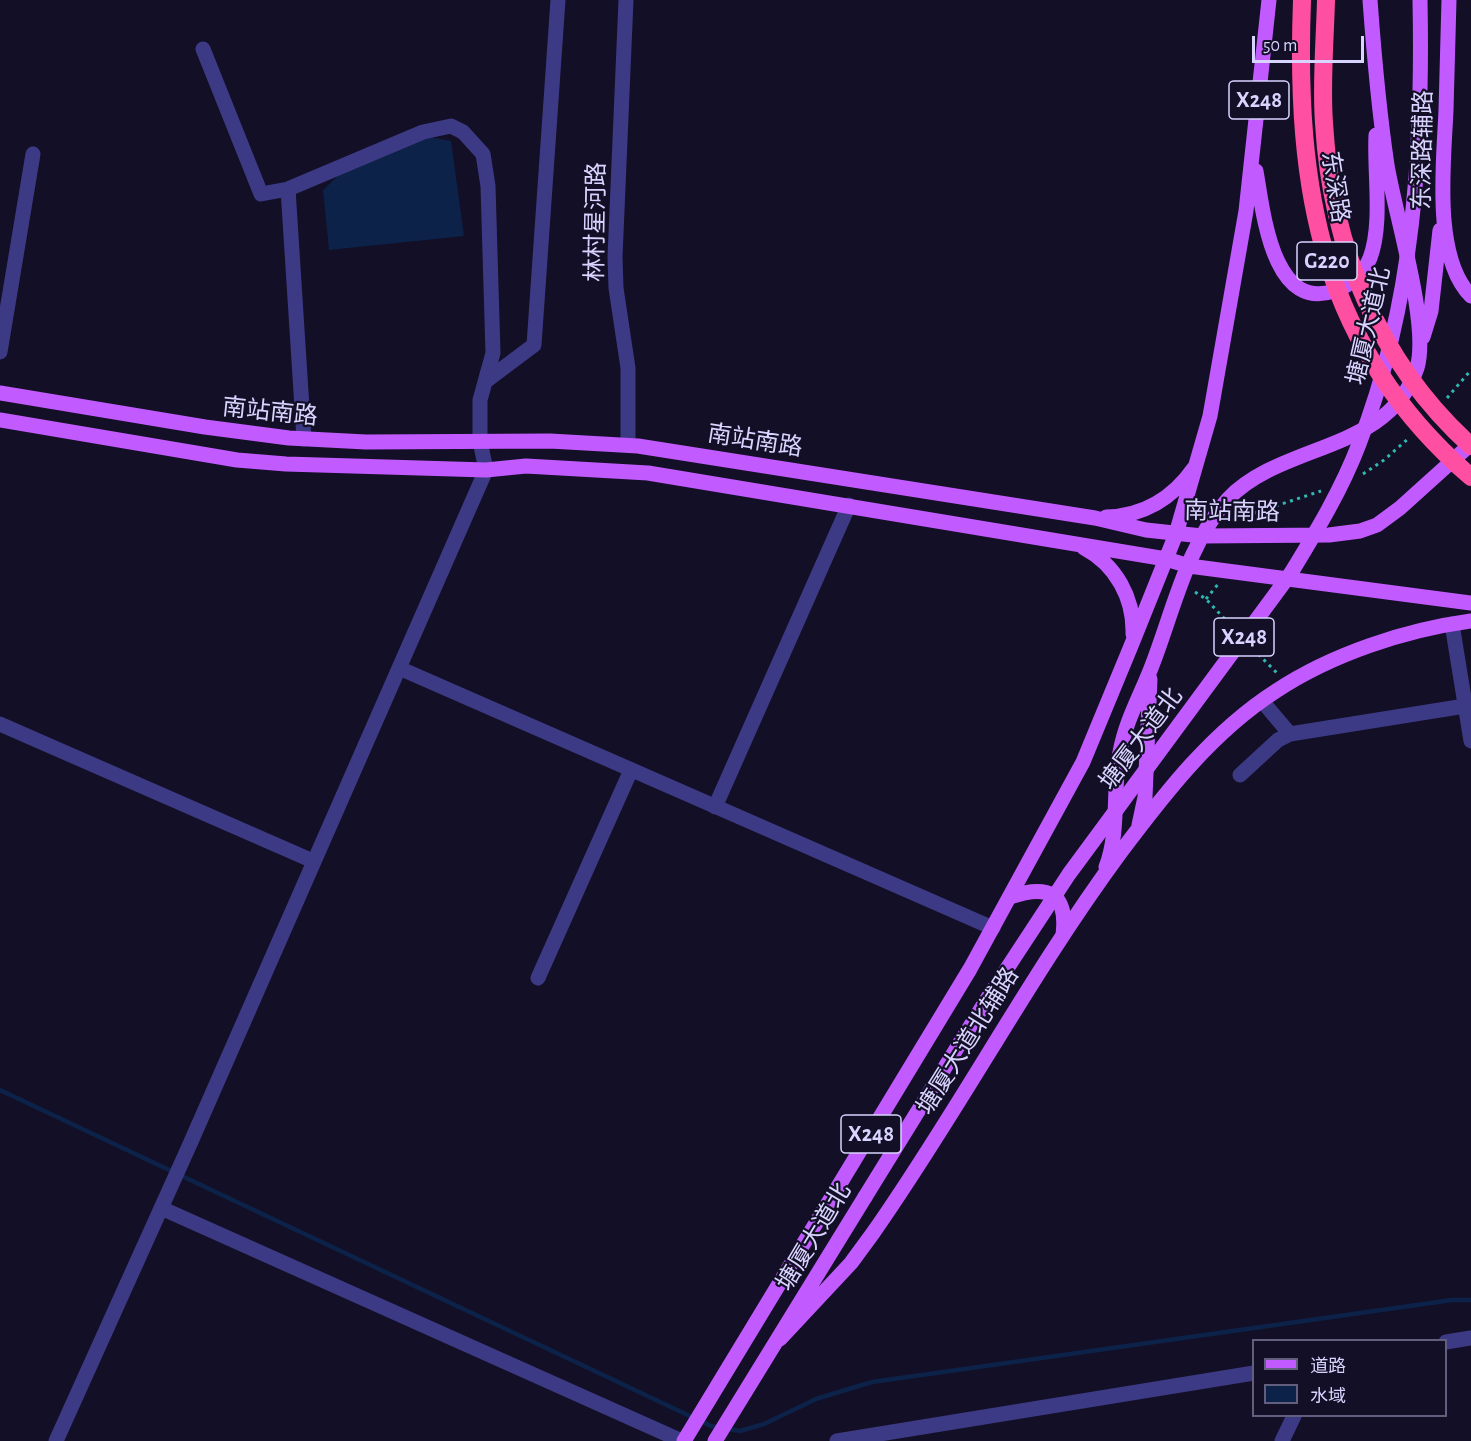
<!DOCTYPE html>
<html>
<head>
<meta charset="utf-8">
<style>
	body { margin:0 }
	#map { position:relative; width:1471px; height:1441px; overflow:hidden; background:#130f26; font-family:"Alegreya Sans","Noto Sans SC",sans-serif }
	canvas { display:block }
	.legend { position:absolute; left:1252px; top:1339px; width:195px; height:78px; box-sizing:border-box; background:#130f26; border:2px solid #625e7d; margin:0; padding:8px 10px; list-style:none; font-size:18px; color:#d9d4ff }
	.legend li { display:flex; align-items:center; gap:12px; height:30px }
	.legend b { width:30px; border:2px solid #625e7d }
	.scale { position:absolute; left:1252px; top:36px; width:112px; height:27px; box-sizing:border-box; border:3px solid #d9d4ff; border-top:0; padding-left:8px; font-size:18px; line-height:21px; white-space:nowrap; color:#d9d4ff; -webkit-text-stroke:4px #130f26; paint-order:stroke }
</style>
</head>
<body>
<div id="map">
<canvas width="1471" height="1441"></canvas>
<ul class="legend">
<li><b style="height:8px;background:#c25bff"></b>道路</li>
<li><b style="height:16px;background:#0c2248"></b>水域</li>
</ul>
<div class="scale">50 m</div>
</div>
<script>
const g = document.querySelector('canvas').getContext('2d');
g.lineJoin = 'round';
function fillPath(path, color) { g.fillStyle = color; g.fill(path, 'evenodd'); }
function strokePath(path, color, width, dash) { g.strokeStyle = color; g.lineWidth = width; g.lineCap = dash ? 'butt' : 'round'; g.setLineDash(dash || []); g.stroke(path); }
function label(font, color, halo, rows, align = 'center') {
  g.font = font + ' "Alegreya Sans","Noto Sans SC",sans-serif'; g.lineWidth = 4.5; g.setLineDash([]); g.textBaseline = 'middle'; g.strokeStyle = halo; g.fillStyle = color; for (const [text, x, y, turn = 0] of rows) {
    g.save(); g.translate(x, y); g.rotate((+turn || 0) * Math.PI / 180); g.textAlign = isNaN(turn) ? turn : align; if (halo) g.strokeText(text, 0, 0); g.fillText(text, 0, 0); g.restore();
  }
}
const water = new Path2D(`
	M425,136L451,141L464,236L329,250L323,190L347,167Z`);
const stream = new Path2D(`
	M0,1090L711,1426L740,1431L764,1424L816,1399L872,1382L1452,1300H1471`);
const path = new Path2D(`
	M1447,398L1471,370
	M1363,474L1384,460L1409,438
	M1233,520L1321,491
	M1195,592L1206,599L1234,629
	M1206,599L1219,583
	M1253,649L1277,673`);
const minor = new Path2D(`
	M626,0L615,257L616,288L628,368V445
	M288,189L304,439
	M0,352L33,154
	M486,381L534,345L558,0
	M1452,624L1471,741
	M399,668L993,928
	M1262,701L1290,734
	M0,724L313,861
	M1240,775L1278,740L1290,734L1465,706
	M715,807L849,505
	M538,978L631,770
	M161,1208L682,1441
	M1446,1342L1471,1338
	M56,1441L190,1144L486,470L480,441V400L493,353L488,186L483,154L463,132L451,126L423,132L288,189L261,194L203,49
	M837,1441L1254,1373
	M1282,1441L1294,1416`);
const major = new Path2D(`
	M1449,0C1448,37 1447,73 1446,110C1444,160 1432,257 1471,296
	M1256,171C1263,210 1272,312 1334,291C1350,286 1364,273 1370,258C1383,224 1374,172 1376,135
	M1423,337L1431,311L1440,230
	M0,393L205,427L289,438L366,442L550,441L638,446L1095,518L1146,530L1202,536L1329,535L1360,531L1377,525L1400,508L1471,444
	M0,420L237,460L286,464L486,470L526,466L648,473L1166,559L1189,566L1471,603
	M1106,517C1143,516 1173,498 1194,468
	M1084,548C1116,565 1134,598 1133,634
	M1139,825L1145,797L1150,679
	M1106,867C1120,831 1112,789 1120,752C1126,719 1142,693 1153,663C1174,608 1188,543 1228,499C1282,442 1389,453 1417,368C1430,325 1395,214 1387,165C1379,111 1374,55 1370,0
	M1010,897C1048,884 1068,893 1063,935
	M780,1339L851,1263L873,1233C960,1109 1030,975 1120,853C1165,793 1212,732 1276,691C1332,654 1405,630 1471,621
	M684,1441L970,969L1083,762L1131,646L1176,534L1210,416L1246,211L1269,0
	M715,1441L865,1197`);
const majorBridge = new Path2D(`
	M865,1197L989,996L1069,874L1291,573C1316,532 1342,489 1359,444C1414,303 1423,150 1420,0`);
const highwayBridge = new Path2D(`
	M1302,0C1295,188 1320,347 1471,477
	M1326,0C1325,41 1321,82 1324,123C1331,246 1378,362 1471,446`);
const shields = [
	[1259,100,60],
	[1327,261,60],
	[1244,637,60],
	[871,1134,60]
];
const shieldNames = [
	["X248",1259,100],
	["G220",1327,261],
	["X248",1244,637],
	["X248",871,1134]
];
const streetNames = [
	["东深路辅路",1423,150,-89],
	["东深路",1335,187,81],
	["林村星河路",596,222,-89],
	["塘厦大道北",1369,326,-77],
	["南站南路",270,412,6],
	["南站南路",755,441,9],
	["南站南路",1232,512,1],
	["塘厦大道北",1141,739,-53],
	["塘厦大道北辅路",968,1041,-58],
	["塘厦大道北",814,1237,-59]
];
fillPath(water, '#0c2248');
strokePath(stream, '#0c2248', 4.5);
strokePath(path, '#2fb8b0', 3, [3, 4.5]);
strokePath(minor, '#3d3a85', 15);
strokePath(major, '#c25bff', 15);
strokePath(majorBridge, '#c25bff', 15);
strokePath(highwayBridge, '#ff4fa3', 18);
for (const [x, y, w] of shields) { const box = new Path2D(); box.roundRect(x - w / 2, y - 19, w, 38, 4.5); g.fillStyle = '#130f26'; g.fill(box); strokePath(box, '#d9d4ff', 1.5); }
label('bold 22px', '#d9d4ff', null, shieldNames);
label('24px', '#d9d4ff', '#130f26', streetNames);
</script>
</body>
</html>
